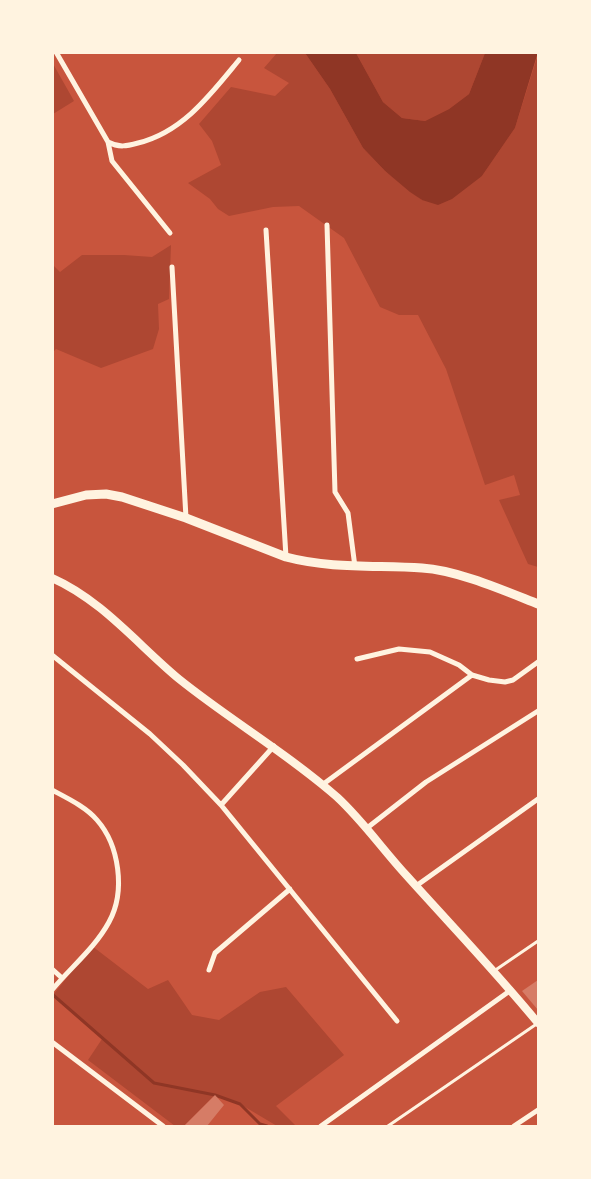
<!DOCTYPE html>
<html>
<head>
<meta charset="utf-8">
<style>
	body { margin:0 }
	#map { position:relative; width:591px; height:1179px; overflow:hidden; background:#c8553d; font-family:"Zilla Slab",serif }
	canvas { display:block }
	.frame { position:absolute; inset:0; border:54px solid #fff3e0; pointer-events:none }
</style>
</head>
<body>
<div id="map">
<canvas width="591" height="1179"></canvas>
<div class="frame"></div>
</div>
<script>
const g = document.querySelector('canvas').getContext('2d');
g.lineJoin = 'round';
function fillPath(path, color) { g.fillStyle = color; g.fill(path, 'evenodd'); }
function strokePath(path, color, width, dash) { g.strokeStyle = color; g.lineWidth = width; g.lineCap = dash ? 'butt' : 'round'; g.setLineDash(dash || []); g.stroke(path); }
const green = new Path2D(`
	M277,53H305L330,89L363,148L385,171L422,200L482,176L515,128L538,54V567L528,564L499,500L520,495L514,475L485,485L446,369L418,315H399L380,307L344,238L299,206L273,207L229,216L218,209L210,199L188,183L221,165L212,141L199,124L231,87L275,96L289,83L264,68Z
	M356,53H485L469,94L449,109L425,121L402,118L383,102Z
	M52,62L74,101L53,114H52Z
	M171,245L169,299L158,304L159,329L153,349L101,368L56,349L53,352V265L60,272L82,255H124L152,257Z
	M92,946L148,989L168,980L192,1015L219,1020L260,992L286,987L344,1055L276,1106L296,1126H277L240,1104L215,1095L184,1126H175L88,1060L102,1039L53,995Z`);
const water = new Path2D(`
	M538,52L515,128L482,176L452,199L438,205L422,200L410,192L385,171L363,148L330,89L305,53H356L383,102L402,118L425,121L449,109L469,94L485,53Z`);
const stream = new Path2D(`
	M52,994L154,1083L215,1095L240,1104L260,1124L267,1126`);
const building = new Path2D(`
	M538,980V1010L522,991Z
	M215,1095L224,1105L207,1126H184Z`);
const service = new Path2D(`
	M494,971L538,941
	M388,1126L538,1023`);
const minor = new Path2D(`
	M56,52L108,142L112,161L170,233
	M108,142C119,148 127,146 138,143C183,132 211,94 239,60
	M327,225L335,492L348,513L355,567
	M266,230L286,557
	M172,267L186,518
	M52,655L150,734L183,765L221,805L397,1021
	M357,659L399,649L430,652L459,665L472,675L489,680L505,682L513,680L538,662
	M322,785L472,675
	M52,790C67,798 86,807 97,820C119,845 126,891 109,922C95,948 71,967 52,990
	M221,805L274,746
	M367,828L426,782L538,711
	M416,886L538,799
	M52,969L62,978
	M209,970L215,953L290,889
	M52,1042L163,1126
	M321,1126L511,990
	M514,1126L538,1110`);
const tertiary = new Path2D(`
	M52,578C102,600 138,645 179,679C230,720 287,753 337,797C363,821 383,850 407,876C451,925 496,972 538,1023`);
const secondary = new Path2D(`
	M52,504L86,495L106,494L122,497L186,518L286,557C331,569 377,565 422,568C457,570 505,591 538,604`);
fillPath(green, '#ae4732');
fillPath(water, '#8f3625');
strokePath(stream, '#8f3625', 3);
fillPath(building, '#d67c66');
strokePath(service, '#fff3e0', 3);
strokePath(minor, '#fff3e0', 5);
strokePath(tertiary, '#fff3e0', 8);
strokePath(secondary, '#fff3e0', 9);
</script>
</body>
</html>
